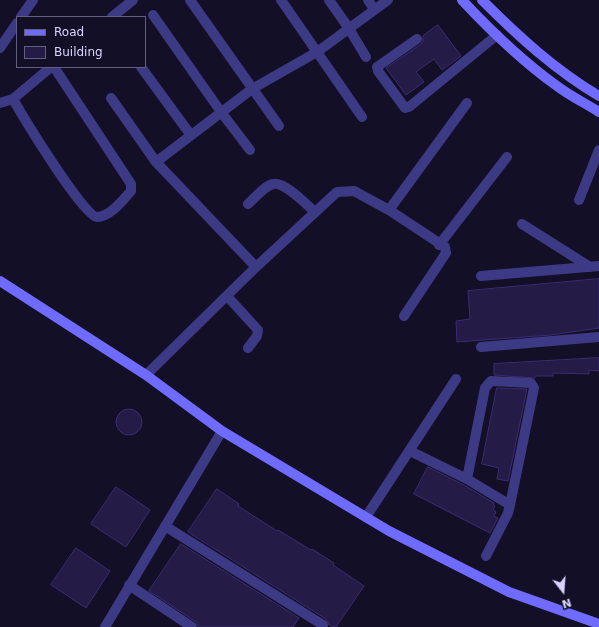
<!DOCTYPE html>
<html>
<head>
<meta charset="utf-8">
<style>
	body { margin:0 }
	#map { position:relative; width:599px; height:627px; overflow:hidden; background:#130f26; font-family:"DejaVu Sans",sans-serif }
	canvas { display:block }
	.legend { position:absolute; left:16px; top:16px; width:130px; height:52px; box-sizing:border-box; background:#130f26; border:1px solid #625e7d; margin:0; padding:5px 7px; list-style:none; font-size:12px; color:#d9d4ff }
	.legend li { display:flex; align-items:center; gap:8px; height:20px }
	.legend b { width:20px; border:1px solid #625e7d }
	.north { position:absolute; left:543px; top:571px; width:40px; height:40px; -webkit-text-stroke:3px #130f26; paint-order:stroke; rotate:163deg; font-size:11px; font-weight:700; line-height:16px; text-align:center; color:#d9d4ff }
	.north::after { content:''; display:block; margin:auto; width:14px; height:18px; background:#d9d4ff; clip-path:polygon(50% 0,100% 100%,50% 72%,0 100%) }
</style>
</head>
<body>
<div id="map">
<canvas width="599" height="627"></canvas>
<ul class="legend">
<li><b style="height:5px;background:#6f6bff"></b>Road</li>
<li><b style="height:11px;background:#241b47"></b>Building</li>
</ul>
<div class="north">N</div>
</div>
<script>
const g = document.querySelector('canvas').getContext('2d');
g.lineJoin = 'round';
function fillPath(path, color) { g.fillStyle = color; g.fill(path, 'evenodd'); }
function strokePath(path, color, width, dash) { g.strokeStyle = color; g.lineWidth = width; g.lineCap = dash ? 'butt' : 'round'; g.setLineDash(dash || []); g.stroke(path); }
const building = new Path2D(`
	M438,25L461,56L442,70L434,59L416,72L424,82L406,95L386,68L421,44L423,41V36Z
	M599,279V328L551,335L457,342L456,321L470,319L468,291Z
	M599,358V371L589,370V374L553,373V376H535V378L494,375V364Z
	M497,388L527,389L508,481L497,479L499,468L482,464Z
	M116 422a13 13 0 1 1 26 0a13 13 0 1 1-26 0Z
	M428,467L464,485L494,503L493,504L495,506L493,510L496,512L494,516L498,518L490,533L414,494Z
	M116,487L150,510L126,547L91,524Z
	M217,489L239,504L238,506L277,531L278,530L311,550L312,549L334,563L333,565L364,586L336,627L329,625L326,619L188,532Z
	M181,544L299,618L293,627H199L196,622L149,591Z
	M76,548L110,571L86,608L51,585Z`);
const street = new Path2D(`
	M190,0L279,126
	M281,0L362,117
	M329,0L348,27L366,57
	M368,0L374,9
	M153,15L221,112L250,150
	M21,17L33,0
	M112,17L133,0
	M417,39L377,67L378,71L405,108L409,107L497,35
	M0,48L17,23
	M141,67L190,134
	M111,98L156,162L256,267
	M13,99C22,115 83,216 97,217C110,217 123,200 131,191V184L54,67
	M0,103L13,99L51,67
	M156,162L252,89L317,52L388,0
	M579,200L599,150
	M248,204C255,198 264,186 273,184C284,181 307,205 315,212
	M389,210L445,247L446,253L404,316
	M522,224L590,267
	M439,245L507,157
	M481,276L599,266
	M227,296L258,330L257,336L248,348
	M481,347L599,337
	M146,375L256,267L337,192L354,191L389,210L467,103
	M410,451L467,479L510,505L508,513L486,556
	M467,479L485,388L491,381L531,383L534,388L510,505
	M366,517L456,379
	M165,526L323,625
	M129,585L192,627
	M105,627L222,431`);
const secondary = new Path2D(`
	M462,0C491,31 522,61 557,86C570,96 585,103 599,112
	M482,0C518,36 555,70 599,96
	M0,281L146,375L222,431L389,531L509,592L599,624`);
fillPath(building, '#241b47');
strokePath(building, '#3b2d73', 1);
strokePath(street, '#3d3a85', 10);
strokePath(secondary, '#6f6bff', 10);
</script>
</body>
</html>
